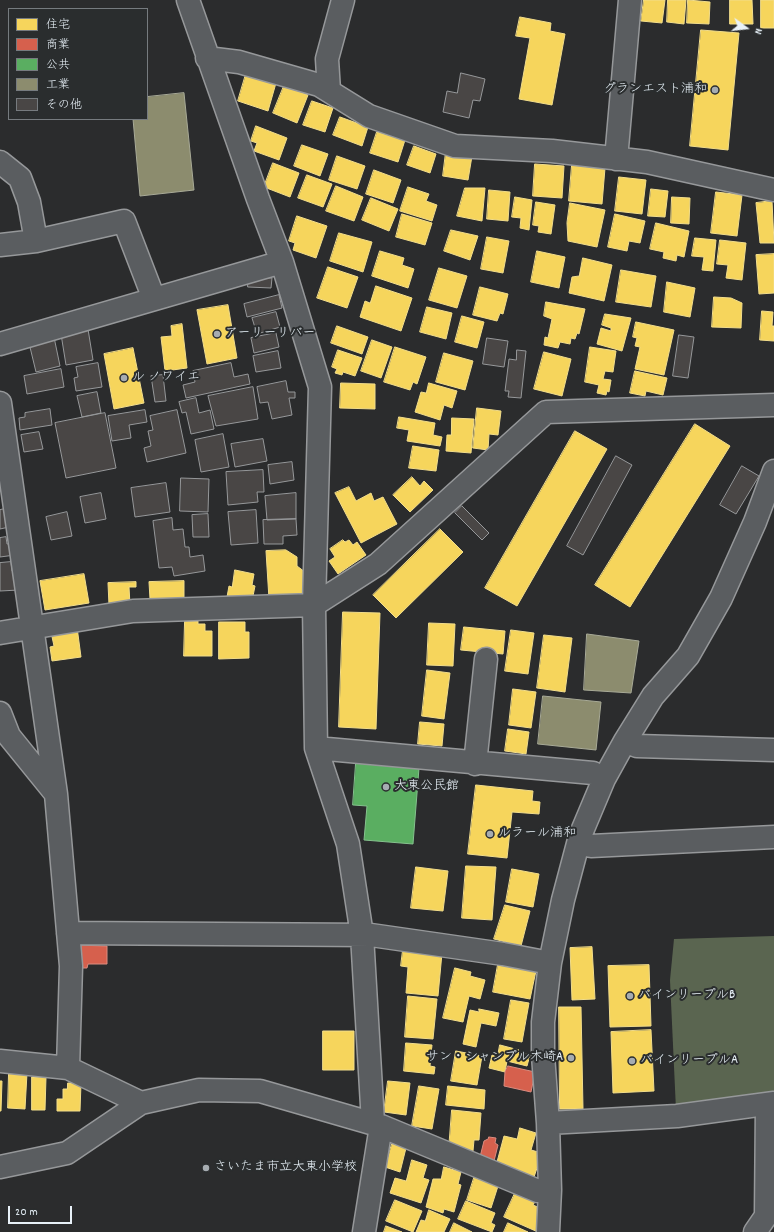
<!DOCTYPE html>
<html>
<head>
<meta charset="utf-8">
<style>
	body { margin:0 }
	#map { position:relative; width:774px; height:1232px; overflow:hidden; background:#2b2c2d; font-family:Dekko,"Klee One",sans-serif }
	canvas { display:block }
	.legend { position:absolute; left:8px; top:8px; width:140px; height:112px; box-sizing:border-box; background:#2a2d2e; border:1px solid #767b7f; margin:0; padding:5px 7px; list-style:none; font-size:12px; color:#e8f1f8 }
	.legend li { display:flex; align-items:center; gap:8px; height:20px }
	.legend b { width:20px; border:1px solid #767b7f }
	.north { position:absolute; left:726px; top:8px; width:40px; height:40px; -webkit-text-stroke:3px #2a2d2e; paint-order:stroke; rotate:105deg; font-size:11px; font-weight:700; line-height:16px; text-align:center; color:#e8f1f8 }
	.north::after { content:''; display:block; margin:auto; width:14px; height:18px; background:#e8f1f8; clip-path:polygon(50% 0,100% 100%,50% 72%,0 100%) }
	.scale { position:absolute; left:8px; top:1206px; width:64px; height:18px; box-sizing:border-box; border:2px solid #e8f1f8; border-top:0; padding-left:5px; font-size:12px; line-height:14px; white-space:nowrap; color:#e8f1f8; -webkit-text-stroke:3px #2a2d2e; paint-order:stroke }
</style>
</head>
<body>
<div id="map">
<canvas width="774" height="1232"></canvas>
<ul class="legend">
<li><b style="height:11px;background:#f6d55c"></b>住宅</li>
<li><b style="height:11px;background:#d6604d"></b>商業</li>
<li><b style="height:11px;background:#5aae61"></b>公共</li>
<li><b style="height:11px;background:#8c8c6e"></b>工業</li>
<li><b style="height:11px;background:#494645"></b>その他</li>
</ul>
<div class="north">N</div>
<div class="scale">20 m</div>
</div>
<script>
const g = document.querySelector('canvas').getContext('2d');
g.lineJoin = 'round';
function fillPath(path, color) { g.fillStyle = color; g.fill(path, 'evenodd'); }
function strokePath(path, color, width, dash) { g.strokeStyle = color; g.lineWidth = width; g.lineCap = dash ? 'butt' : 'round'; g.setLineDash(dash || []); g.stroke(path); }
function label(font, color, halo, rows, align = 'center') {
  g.font = font + ' Dekko,"Klee One",sans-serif'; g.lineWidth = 4; g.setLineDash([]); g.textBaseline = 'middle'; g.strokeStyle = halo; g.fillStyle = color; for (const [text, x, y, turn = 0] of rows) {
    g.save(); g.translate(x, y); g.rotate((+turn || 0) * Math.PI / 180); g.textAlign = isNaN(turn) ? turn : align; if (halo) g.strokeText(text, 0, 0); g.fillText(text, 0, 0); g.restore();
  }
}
const green = new Path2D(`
	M774,936V1094L676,1110L670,980L674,939Z`);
const homes = new Path2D(`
	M644,0H665L662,23L641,21Z
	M668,0H686L684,24L667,22Z
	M688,0L710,2L709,24L687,23Z
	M730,0H752L753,24H730Z
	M761,0H774V28H761Z
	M520,17L551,23L550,31L565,34L552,105L519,99L530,38L516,36Z
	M701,30L739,33L728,150L690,146Z
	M246,74L276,83L268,111L238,101Z
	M284,86L308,95L297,123L273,113Z
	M312,101L333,108L325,132L303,125Z
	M340,117L368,127L362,146L333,135Z
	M256,126L287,138L279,160L254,151L257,143L251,141Z
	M377,132L405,140L398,162L370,153Z
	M302,145L328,154L320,176L294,166Z
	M414,146L436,154L430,173L407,165Z
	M446,152L472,156L468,180L443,176Z
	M337,156L365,166L357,189L329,180Z
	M273,163L299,173L290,197L264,187Z
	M535,164L564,166L562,198L533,196Z
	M572,165L605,168L602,204L569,201Z
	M374,170L401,180L393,203L366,194Z
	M307,175L332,184L323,207L298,198Z
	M619,177L646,180L642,214L615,211Z
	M336,186L363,197L354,221L326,211Z
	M408,187L429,194L426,201L437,205L432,221L400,211Z
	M465,188H485L482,221L457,216Z
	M651,189L668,191L665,217L648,216Z
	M489,190L510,192L508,221L487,219Z
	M716,192L742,195L737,236L711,233Z
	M515,197L532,200L529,230L520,228L521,218L512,217Z
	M672,197L690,198L689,224L671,223Z
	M371,198L398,209L389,231L362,220Z
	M772,201L774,243H760L756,203Z
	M536,202L555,205L551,234L538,232L539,226L533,225Z
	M570,203L605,210L597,247L568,241L567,223Z
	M402,214L432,223L425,245L396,237Z
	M615,214L645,221L640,243L629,241L627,251L608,247Z
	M297,216L327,226L316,258L293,250L295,243L289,241Z
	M656,223L689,231L684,257L677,255L676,261L663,258L664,252L650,249Z
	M451,230L478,236L470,260L444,251Z
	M339,233L372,242L363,272L330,261Z
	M487,237L509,241L503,273L481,269Z
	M695,238L716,240L713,271L702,270L704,257L692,256Z
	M720,240L746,243L742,280L726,278L728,265L717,264Z
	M380,251L404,258L402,265L414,269L408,288L372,276Z
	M537,251L565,257L559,288L531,282Z
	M774,254V293L759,294L756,255Z
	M583,258L612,265L604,301L569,293L572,277L579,276Z
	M328,267L358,277L347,308L317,298Z
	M439,268L467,276L457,308L429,300Z
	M621,270L656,276L651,307L616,302Z
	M667,282L695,288L690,317L664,312Z
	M376,286L412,298L401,331L360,317L365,301L370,303Z
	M480,287L508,294L503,314L500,313L497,321L473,315Z
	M714,297L731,298L742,303L741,328L712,327Z
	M546,302L585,309L579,334L577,333L575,339L571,338L570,344L560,342L558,348L544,345L545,337L548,338L552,319L544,316Z
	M228,305L237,358L207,364L197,310Z
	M427,307L452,313L446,339L420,332Z
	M762,311L773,312L772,326H774V341L760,340Z
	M605,314L631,318L622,351L597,344L601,328L611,331V328L602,325Z
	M462,316L484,322L477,348L455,342Z
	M636,322L674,330L664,375L635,369L640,347L635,346L637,338L633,337Z
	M182,324L187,368L165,371L161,337L172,336L171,326Z
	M337,326L368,337L362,354L331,343Z
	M372,340L392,347L381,378L361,371Z
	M395,347L426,357L417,384L413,382L410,390L384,382Z
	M590,347L616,351L613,372L605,371L603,379L611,380L609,392L607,391L606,395L597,393L599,385L585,382Z
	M133,348L144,403L114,409L104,354Z
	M338,350L362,358L355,376L343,372L342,375L335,373L337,369L332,367Z
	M544,352L571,359L562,396L534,389Z
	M444,353L473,361L465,390L436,382Z
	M635,371L667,378L663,395L646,391L645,396L630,393Z
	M341,383L375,384V409L340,408Z
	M429,383L457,391L452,408L444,405L440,420L415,412L421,392L426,393Z
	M477,408L501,411L498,435L489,434L488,450L473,448Z
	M399,417L435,423L433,435L442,437L440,446L407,441L409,430L397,428Z
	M452,418L474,419L471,453L446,451L447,435H451Z
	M695,424L730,446L630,607L595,585Z
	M575,431L607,449L517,606L485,588Z
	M413,446L439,450L436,471L409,468Z
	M412,477L420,486L424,481L433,490L410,512L393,495Z
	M349,487L356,501L371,493L374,501L383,497L397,524L361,543L335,493Z
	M440,529L463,552L396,618L373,595Z
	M343,540L345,542L349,540L353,545L357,542L366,555L338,574L329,561L335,557L330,549Z
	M286,550L297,557V566L305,572L306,598L269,599L266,551Z
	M235,570L254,574L252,585L255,586L252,601L227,597L229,586L232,587Z
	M84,574L89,603L45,610L40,581Z
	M184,581V598L150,599L149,582Z
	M136,582V587H129L130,605H109L108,583Z
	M343,612L380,613L376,729L339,727Z
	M185,621H198V624H205V631H212V656H184Z
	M219,622H245V632H249V658L219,659Z
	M429,623L455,624L453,666L427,665Z
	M77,627L81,657L52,661L50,647L54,646L51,632Z
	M464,627L505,631L503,654L461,650Z
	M511,630L534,633L528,674L505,671Z
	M544,635L572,638L565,692L537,688Z
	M427,670L450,673L444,719L422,716Z
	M513,689L536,692L531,728L509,725Z
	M420,722L444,724L442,746L418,744Z
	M508,729L529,732L526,754L505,751Z
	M476,785L533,791L532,801L540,802L539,814L512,812L507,858L468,854Z
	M466,866L496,867L492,920L462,918Z
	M416,867L448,871L443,911L411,908Z
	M512,869L539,874L533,907L506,902Z
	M505,905L530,911L521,946L494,939Z
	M592,947L595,999L572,1000L570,948Z
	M403,950L442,953L438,996L406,993L408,967L401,966Z
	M499,959L537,966L530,999L493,992Z
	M649,965L651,1026L610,1027L608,966Z
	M455,968L471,972L470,976L485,980L480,999L469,996L463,1022L443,1018Z
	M408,996L437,999L433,1039L405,1037Z
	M511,1000L529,1003L522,1042L504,1039Z
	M559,1007H581L583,1109H560Z
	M479,1009L499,1013L496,1026L481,1023L476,1047L463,1044L470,1010L479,1012Z
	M651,1030L654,1091L613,1093L611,1032Z
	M323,1031H354V1070H323Z
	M406,1043L432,1045L430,1066L435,1067L434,1074L404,1071Z
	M500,1045L519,1050L516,1052L530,1055L527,1066L507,1061L505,1072L489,1068L492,1055L497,1057Z
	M456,1051L482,1056L477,1085L451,1081Z
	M9,1072L27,1073L25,1109L8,1108Z
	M32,1077H46L45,1110H32Z
	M0,1081H2L1,1111H0Z
	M388,1081L410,1083L406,1115L384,1112Z
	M68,1083H81L80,1111H57V1099H63V1089H67Z
	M419,1086L439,1089L432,1129L412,1126Z
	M448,1086L485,1090L484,1109L446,1105Z
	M452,1110L481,1113L479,1140H474L473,1151L449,1149Z
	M520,1128L536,1133L531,1150L542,1153L534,1177L500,1166V1163L497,1162L504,1136L517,1139Z
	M392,1144L406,1148L400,1172L385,1167Z
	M412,1160L427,1165L423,1178L429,1180L421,1203L390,1193L395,1178L406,1181Z
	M444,1167L461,1172L458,1184L461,1185L454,1212L444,1209L443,1213L426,1207L433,1179H441Z
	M475,1175L499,1183L491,1208L467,1200Z
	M516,1191L536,1200L533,1205L542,1209L538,1232L504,1217Z
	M395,1200L422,1211L413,1232L386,1221Z
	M466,1201L495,1213L491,1223L495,1225L492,1232L458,1219Z
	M429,1210L450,1219L444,1232H416L421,1220L425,1221Z
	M454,1223L472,1232H450Z
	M508,1223L528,1232H504Z
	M386,1226L402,1232H384Z`);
const shops = new Path2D(`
	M75,945L107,946V964H88L87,968H74Z
	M508,1066L535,1072L531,1092L504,1086L505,1072Z
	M489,1137L496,1138L495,1143L498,1145L494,1161L480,1157L484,1141L488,1139Z`);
const public = new Path2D(`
	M356,763L419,768L413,844L364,840L367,806L353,805Z`);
const industry = new Path2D(`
	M184,93L194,190L140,196L133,119H147V97Z
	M587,634L639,641L631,693L584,690Z
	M543,696L601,702L596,750L538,744Z`);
const building = new Path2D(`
	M461,73L485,79L480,101L473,100L469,118L443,112L447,91L457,93Z
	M248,277L272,278L271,288L248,287Z
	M279,295L282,308L247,317L244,304Z
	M276,312L280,327L257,334L252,318Z
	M88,329L93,360L66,365L61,334Z
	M276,333L279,347L254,353L251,338Z
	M679,335L694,337L688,378L673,376Z
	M54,337L60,366L36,372L29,343Z
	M487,338L508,341L504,367L483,364Z
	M517,350L526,351L521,398L508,397L509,391H505L509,359L516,360Z
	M278,351L281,368L256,372L253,356Z
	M98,363L102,387L76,391L74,378L78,377L76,367Z
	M231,363L234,377L248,374L250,384L186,398L183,385L195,382L193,371Z
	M61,369L64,387L27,394L24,376Z
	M163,375L166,401L155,402L151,376Z
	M286,381L288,392H295V398H289L292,415L272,419L268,402L260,403L257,387Z
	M253,387L258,419L216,426L208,396Z
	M97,392L101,413L82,417L77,396Z
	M196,398L199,413L210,410L214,429L191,434L186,412L182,413L179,402Z
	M50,409L52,425L20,430L19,418L25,417V413Z
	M145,410L147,422L129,425L131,438L112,441L108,416Z
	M177,410L186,453L147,462L144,448L151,446L148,431L153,430L150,416Z
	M105,413L116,468L66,478L55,423Z
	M39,432L43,449L24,452L21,435Z
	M223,434L229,467L201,472L195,440Z
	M263,439L267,461L235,467L231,444Z
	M616,456L632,465L583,555L567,546Z
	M292,462L294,480L270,484L268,465Z
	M742,466L759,476L736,514L720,505Z
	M263,470L264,492H257L258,502L228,505L226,472Z
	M181,478L209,479L208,512L180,511Z
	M166,483L170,512L135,517L131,488Z
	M101,493L106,519L85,523L80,497Z
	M296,493V519L267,520L265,496Z
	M462,506L489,533L482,540L455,513Z
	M5,509L9,527L0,529V510Z
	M256,510L258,543L231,545L228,512Z
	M67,512L72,536L51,540L46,517Z
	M208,514L209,537H193L192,515Z
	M172,518L173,530L183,529L185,547H189L190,557L203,555L205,571L174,576L172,567L159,568L153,521Z
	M296,519L297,535L283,536V544H264L263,520Z
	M6,537L7,544L13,543L15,555L0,557V538Z
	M11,562L12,571L17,570L19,590L0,591V563Z`);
const minor = new Path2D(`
	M188,0L258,199L282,262L320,387L314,605L316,748L348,844L362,935L373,1123
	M207,58L239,62L319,85L369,116L455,146L552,151L647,162L774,190
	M329,91L327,59L343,0
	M616,159L630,0
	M0,162L20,178L29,202L36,241
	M0,245L36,241L124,221L154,299
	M0,344L282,262
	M0,403L56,794
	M0,633L133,611L314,605L378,564L546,412L774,405
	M0,713L9,736L56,794L71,966L68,1068
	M625,741L637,746L774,750
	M316,748L593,773L604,779
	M475,764L486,659
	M578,844L591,846L774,837
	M68,933L371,935L503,954L550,963
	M0,1061L68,1068L141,1103
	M548,1123L677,1116L774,1103
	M0,1167L67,1153L141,1103L199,1090L260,1091L381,1126L538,1191L550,1190
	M364,1232L381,1126
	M548,1232L550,1190L548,1123L543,1055V1022L550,963L563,900L580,836L604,779L625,741L653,696L688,656L721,598L755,522L774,471
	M755,1232L766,1216L767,1104`);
const markers = [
	[715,90,4,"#a6acb1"],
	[217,334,4,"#a6acb1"],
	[124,378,4,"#a6acb1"],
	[386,787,4,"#a6acb1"],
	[490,834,4,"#a6acb1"],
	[630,996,4,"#a6acb1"],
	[571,1058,4,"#a6acb1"],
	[632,1061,4,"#a6acb1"],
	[206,1168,4,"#a6acb1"]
];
const poiNames = [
	["グランエスト浦和",707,90,"right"],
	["アーリーリバー",225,334],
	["ル ノワイエ",132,378],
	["大東公民館",394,787],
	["ルラール浦和",498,834],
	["パインリーブルB",638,996],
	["サン・シャンブル木崎A",563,1058,"right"],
	["パインリーブルA",640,1061],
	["さいたま市立大東小学校",214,1168]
];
fillPath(green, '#5a6550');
fillPath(homes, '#f6d55c');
strokePath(homes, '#f2dd8b', 1);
fillPath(shops, '#d6604d');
strokePath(shops, '#db8c80', 1);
fillPath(public, '#5aae61');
strokePath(public, '#85c28e', 1);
fillPath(industry, '#8c8c6e');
strokePath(industry, '#a8aa97', 1);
fillPath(building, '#494645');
strokePath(building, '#96989a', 1);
strokePath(minor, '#96989a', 25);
strokePath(minor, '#5a5d60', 22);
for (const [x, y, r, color] of markers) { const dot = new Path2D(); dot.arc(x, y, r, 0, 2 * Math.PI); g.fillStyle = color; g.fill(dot); strokePath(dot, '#2a2d2e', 1.5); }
label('13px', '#e8f1f8', '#2a2d2e', poiNames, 'left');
</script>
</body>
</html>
